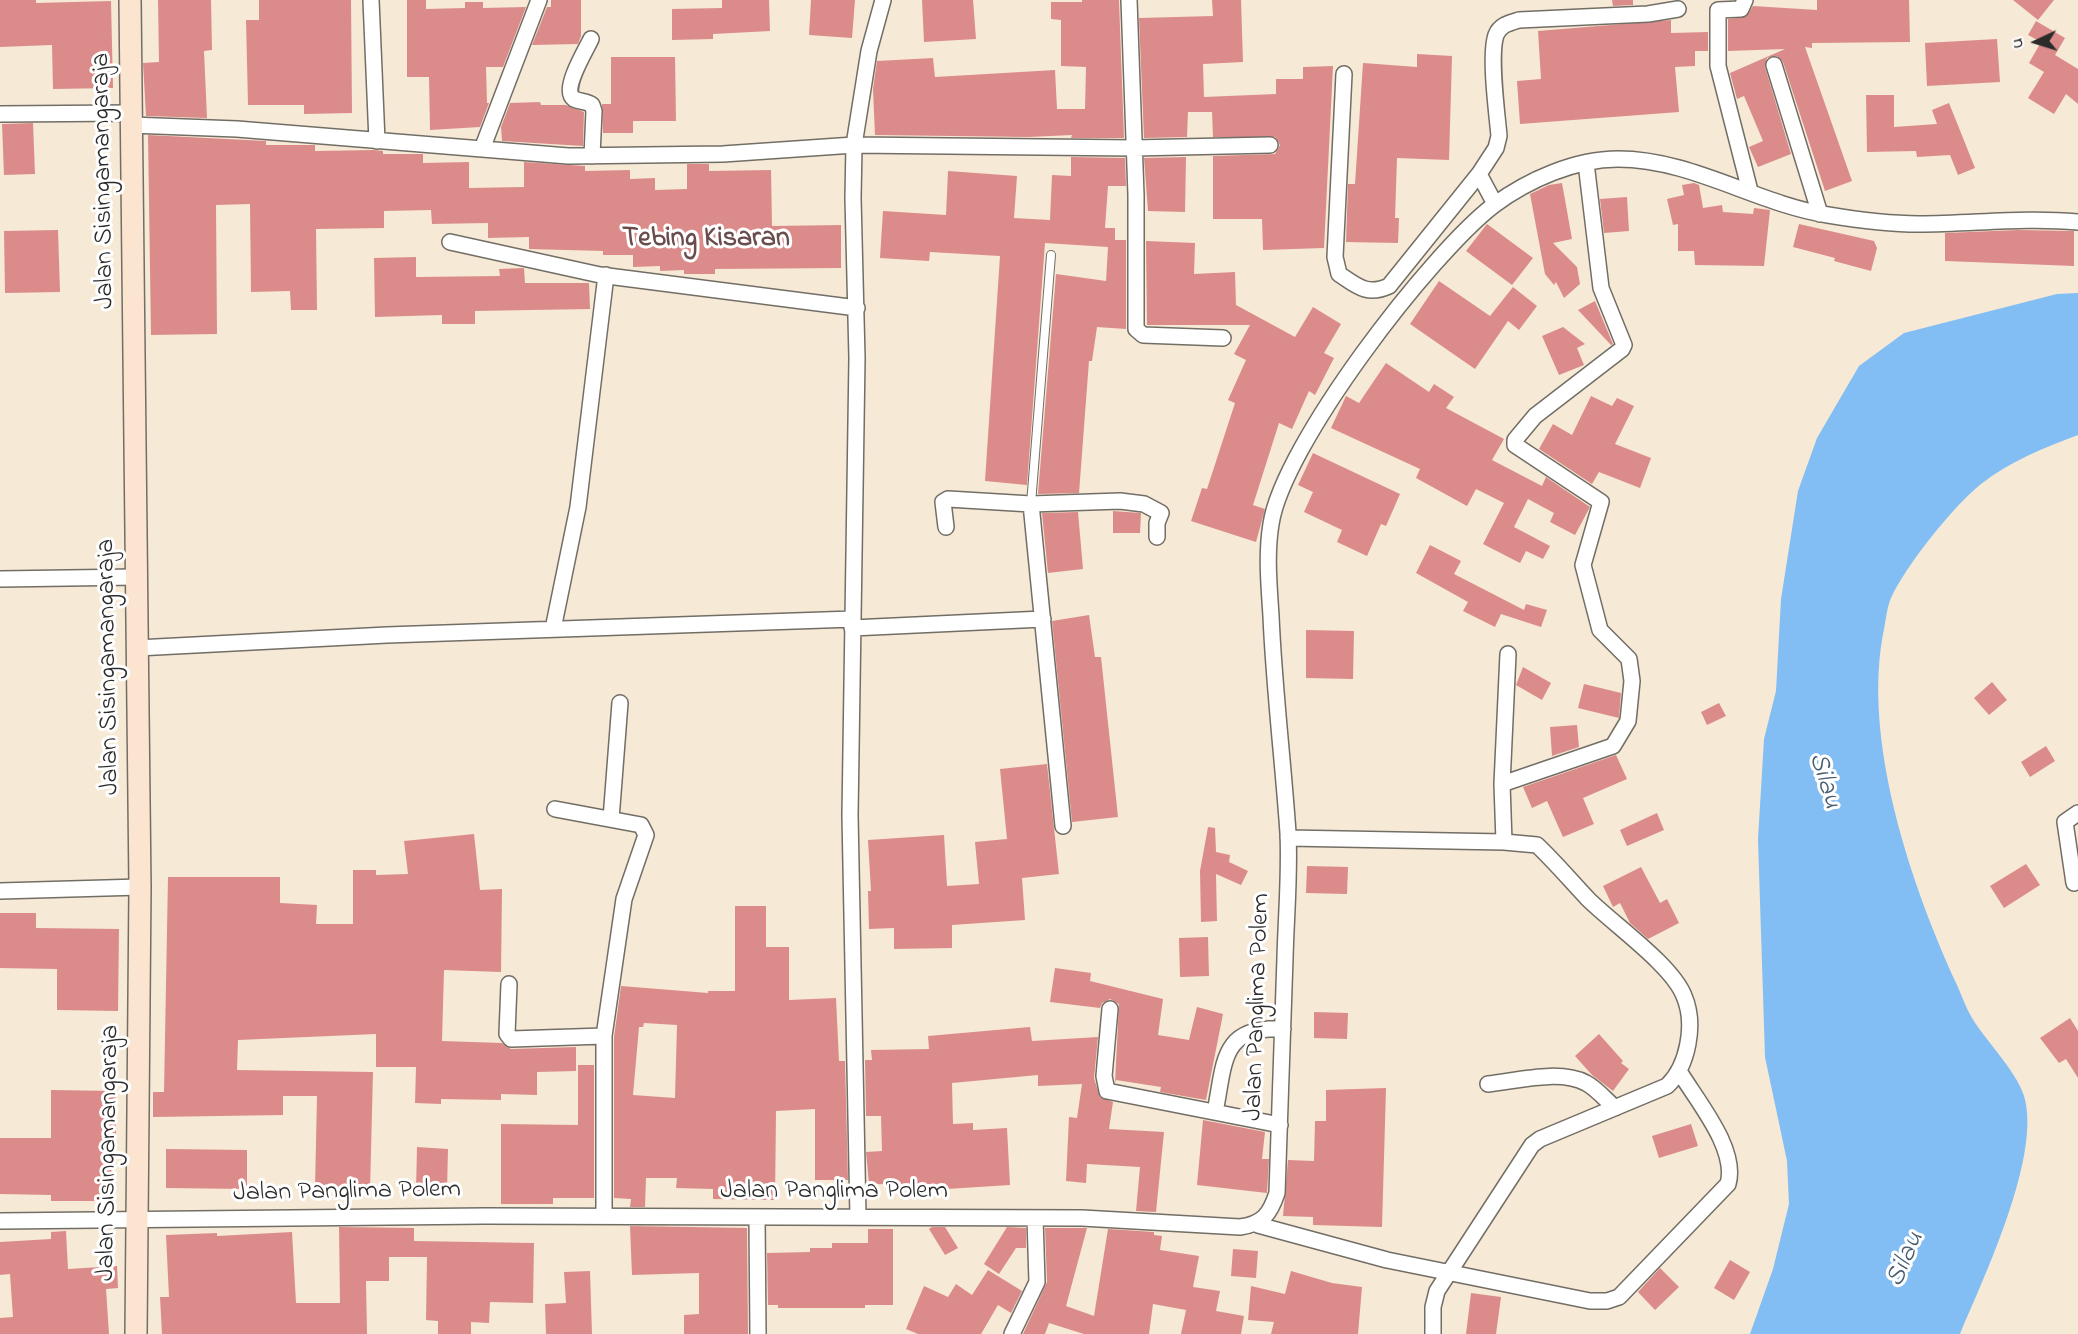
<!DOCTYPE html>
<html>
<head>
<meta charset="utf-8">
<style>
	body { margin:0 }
	#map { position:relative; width:2078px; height:1334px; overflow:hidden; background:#f6e9d5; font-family:"Indie Flower",sans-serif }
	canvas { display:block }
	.north { position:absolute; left:2006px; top:12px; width:60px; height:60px; -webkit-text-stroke:4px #fff; paint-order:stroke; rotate:266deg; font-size:16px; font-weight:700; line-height:24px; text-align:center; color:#2b2b2b }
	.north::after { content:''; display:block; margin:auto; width:21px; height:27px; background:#2b2b2b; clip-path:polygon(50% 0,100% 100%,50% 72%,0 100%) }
</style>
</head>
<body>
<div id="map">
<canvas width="2078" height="1334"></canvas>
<div class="north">U</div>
</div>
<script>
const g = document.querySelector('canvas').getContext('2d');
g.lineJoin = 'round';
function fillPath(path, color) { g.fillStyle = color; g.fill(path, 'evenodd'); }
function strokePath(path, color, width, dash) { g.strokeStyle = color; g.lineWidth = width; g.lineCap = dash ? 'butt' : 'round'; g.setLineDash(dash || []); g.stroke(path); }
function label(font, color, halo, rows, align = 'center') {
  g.font = font + ' "Indie Flower",sans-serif'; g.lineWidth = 6; g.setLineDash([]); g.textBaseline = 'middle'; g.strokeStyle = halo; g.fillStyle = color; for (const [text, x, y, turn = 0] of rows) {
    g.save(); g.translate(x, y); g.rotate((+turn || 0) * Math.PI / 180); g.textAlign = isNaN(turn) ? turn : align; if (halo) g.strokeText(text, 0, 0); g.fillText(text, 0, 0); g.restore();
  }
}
const water = new Path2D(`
	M2078,293V435C2045,447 2009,462 1981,484C1954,505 1905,567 1891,598C1887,607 1886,619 1884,629C1861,739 1911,885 1957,985C1962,996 1966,1008 1972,1018C1986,1041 2017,1072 2024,1096C2042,1155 1984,1277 1960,1334H1750L1773,1269L1789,1204L1787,1161L1765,1057L1758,839L1764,739L1776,691L1781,599L1798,491L1817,438L1859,366L1904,333L2057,294Z`);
const building = new Path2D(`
	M0,0H36V3L111,1L113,88L53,89L52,45L0,47Z
	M158,0H211L212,50L204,51L207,118L146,116L143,63L159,62Z
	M259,0H351L352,113L304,114V105H248L246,20H259Z
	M407,0H426V9L465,8V2H483V8L526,7L503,67H486L487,103H489L480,127L430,130L429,77H407Z
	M551,0H581V36L578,44L532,45L547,7H551Z
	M722,0H769L770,31L713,34V39L672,40V9L722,8Z
	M811,0H855L852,38L809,35Z
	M922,0H973L976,39L924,42Z
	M1082,0H1119L1124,138H1071L1072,135L1029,137L875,135L873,89L877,61L933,58L935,77L1055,70L1057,109H1085L1086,67L1061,66V20L1051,19V2H1082Z
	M1212,0H1241L1243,62L1203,64L1204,97L1276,94V79H1303V67L1333,66L1324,248L1263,250L1262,219H1213V156L1275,154L1280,145L1275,137H1213L1212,112H1188L1187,137L1144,138L1139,18L1213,16Z
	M1612,0H1633V5L1613,6Z
	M1817,0H1909L1910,42L1812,43V48L1805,47L1852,181L1825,191L1783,62L1777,56L1767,58L1765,67L1791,154L1758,167L1749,147L1763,141L1744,96L1737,99L1730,73L1785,49L1728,51V19L1746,17L1753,6L1817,10Z
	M2013,0H2054L2038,20Z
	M1671,20V33L1708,32V51H1695V66L1675,67L1679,112L1520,124L1517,81L1541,79L1538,31Z
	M2036,21L2065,38L2055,55L2078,69V104L2066,94L2054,114L2028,98L2044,72L2029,63L2041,42L2028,35Z
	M1997,39L2000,82L1927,86L1925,43Z
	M1417,54L1452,56L1449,160L1397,158L1395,218H1399L1398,243L1346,242L1348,184H1355L1363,63L1417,67Z
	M611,57H675L676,121H633V133H603L602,104H611Z
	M1866,95H1894V127L1937,124L1932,110L1949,103L1975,168L1958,175L1950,155L1917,157L1916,151L1867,152Z
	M540,102L541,105H566L584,112L583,146L502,141L501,127L510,103Z
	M33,123L35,174L4,175L2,124Z
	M148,135L266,141V145H315V151L374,150L383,151V154H423V163L469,162V188L524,187V162L585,166V171L630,170V179L655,178V190L687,189V164H709V171L771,170L772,226L841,225V268L715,269V274H684V270L660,271V266L633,267V255H603V251L529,249V237L488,238V223L432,224L431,210L384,211V228L316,229L317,310H291L290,291L251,292L250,204L216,205L217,334L151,335Z
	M1071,157L1125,158L1126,186H1108L1105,228H1115V240H1126V329L1097,327L1092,361H1089L1079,493L1038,494L1056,274L1106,281L1108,247L1045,243L1027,485L985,481L1000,256L930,252L929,261L880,258L883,211L946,215L948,171L1017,176L1014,218L1050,220L1052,175L1071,176Z
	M1186,157L1185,212L1148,211L1144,158Z
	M1562,183L1572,239L1553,243L1577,267L1580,284L1564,298L1556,282L1554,285L1545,274L1530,194L1549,185Z
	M1694,183L1699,185L1703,208L1722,205L1723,212L1753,214L1754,208L1770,210L1764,266L1695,265L1694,251H1678V224L1673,225L1667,199L1684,195L1682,185Z
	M1627,197L1629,231L1604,233L1600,199Z
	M1487,224L1533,258L1512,285L1466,251Z
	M1799,224L1874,241L1877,248L1871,271L1834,261L1835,258L1793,247Z
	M58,230L60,292L5,293L4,231Z
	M2018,230L2074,231V266L1945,261V233Z
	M1146,241L1195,243L1194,274L1235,272L1236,305L1295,337L1313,307L1341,324L1324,353L1334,358L1315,395L1309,391L1292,429L1279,423L1253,505L1265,509L1256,542L1191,521L1202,488L1207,489L1235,403L1228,400L1246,360L1234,354L1250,325H1147Z
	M416,257V277L500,276L499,269L524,268L525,283H589L590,309L475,311V324H442V315L375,317L374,258Z
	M1439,281L1490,316L1513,287L1537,306L1519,330L1508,321L1475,369L1410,324Z
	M1595,301L1613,344L1611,345L1578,310Z
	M1563,327L1585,344L1577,348L1584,365L1559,375L1542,336Z
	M1386,363L1429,392L1434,384L1454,397L1446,408L1504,439L1492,460L1542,486L1546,477L1590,507L1575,535L1550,522L1554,513L1528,499L1514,527L1550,546L1543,559L1526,551L1520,563L1483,544L1504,503L1476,489L1467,506L1416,478L1420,469L1331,428L1346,396L1359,403Z
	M1591,396L1612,406L1617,398L1634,406L1615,444L1651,458L1640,488L1599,472L1592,484L1539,449L1553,424L1572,435Z
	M1313,453L1400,494L1386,526L1381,524L1367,556L1337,542L1342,530L1304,512L1313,492L1298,485Z
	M1113,511L1141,513L1140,533H1113Z
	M1078,512L1083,569L1048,573L1042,513Z
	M1430,545L1461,561L1454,574L1524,610L1526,604L1547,610L1541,627L1501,614L1495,627L1463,611L1468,602L1416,573Z
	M1089,615L1095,657H1101L1118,817L1072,822L1052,621Z
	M1306,630L1354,631L1353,679L1306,678Z
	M1523,667L1551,683L1542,700L1516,685Z
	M1992,682L2007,700L1989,715L1974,698Z
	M1584,684L1621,693L1619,718L1578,708Z
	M1719,703L1726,716L1707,725L1701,712Z
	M1577,725L1579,747L1552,756L1550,727Z
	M2046,746L2055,761L2030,777L2021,762Z
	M1616,755L1627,779L1583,798L1594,824L1563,837L1547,801L1532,808L1523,787Z
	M1047,764L1059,874L1022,878L1025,920L952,925V948L894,949V928L869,929L868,891H871L868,840L944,835L947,886L979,884L975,842L1007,839L1000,769Z
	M1657,813L1664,830L1627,846L1620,830Z
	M1208,827L1215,828L1216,852L1230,855L1229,862L1248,871L1241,885L1216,874L1217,921L1201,922L1200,871Z
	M474,834L480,890L502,889L501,972L444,970L442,1041L502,1043L511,1049L576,1047V1071L537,1072V1095L501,1094V1100L441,1099V1104L415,1103L416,1067H376V1034L238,1040L237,1070L373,1072L370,1191L315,1189L317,1096H283V1115L153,1117V1092H164L168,877H280V903L317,905L316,924H353V870H376V875L408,874L404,841Z
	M2026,864L2040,885L2004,908L1990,886Z
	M1307,866L1348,867L1347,894L1306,893Z
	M1641,867L1660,903L1667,899L1679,923L1648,939L1630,923L1620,903L1613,907L1603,886Z
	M735,906H766V947H789V1000L836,998L839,1061H845L848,1180H815V1109L776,1111L775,1200L713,1199V1189L676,1188L677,1178H646L645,1207H630L631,1199L614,1198V1037L621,986L708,993V991H735ZM644,1023L677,1025L675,1098L633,1095L639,1027H643Z
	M0,913H36V928L119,929L118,1011L57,1010V969L0,968Z
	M1208,937L1209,976L1180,977L1179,938Z
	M1055,968L1091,973L1090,981L1163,999L1158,1035L1189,1040L1197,1007L1223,1014L1206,1100L1160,1092L1161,1087L1116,1080L1115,1083L1119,1004L1110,999L1102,1003L1100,1008L1050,1002Z
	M1314,1012L1348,1013L1347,1039L1314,1038Z
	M2070,1018L2078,1031V1078L2066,1059L2059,1063L2040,1038Z
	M1030,1027L1032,1041L1098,1037L1094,1078L1100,1097L1113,1102L1109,1129L1164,1132L1156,1212L1136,1211L1140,1167L1087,1164L1086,1183L1066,1181L1069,1117L1077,1118L1082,1084L1038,1086V1075L952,1083L953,1124L973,1123V1130L1007,1128L1010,1185L947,1189V1185L869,1184L866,1152L882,1151L881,1116H866L865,1060H872L871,1050L929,1049L928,1036Z
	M1599,1034L1623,1061L1621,1063L1629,1069L1613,1091L1592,1075L1575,1056Z
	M578,1065H594V1198H553V1204H501V1124L578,1125Z
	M1386,1088L1382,1227L1313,1225V1217L1283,1216L1288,1160L1314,1161L1315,1121H1326V1090Z
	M51,1090L116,1091V1139H112L111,1201H51V1195L0,1194V1138H51Z
	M1203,1120L1265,1132L1262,1159H1269L1267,1193L1197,1185Z
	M1691,1124L1698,1146L1659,1158L1652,1136Z
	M417,1147L448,1149L447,1192L416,1191Z
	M166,1149L247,1150V1189L166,1188Z
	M630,1226L747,1228L748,1334H684V1315L699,1314V1273L632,1275Z
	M339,1227L414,1228V1241L534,1243L533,1303L490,1302L489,1323L471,1322V1334H438V1321L426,1320L427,1257H389V1281H366L367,1334H162L160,1297H169L166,1235L217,1233V1236L292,1232L296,1303H340Z
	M932,1227H945L958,1248L945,1255L929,1229Z
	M1007,1227L1026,1228V1248H1016L999,1274L984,1264Z
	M1045,1228H1087L1066,1306L1094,1316L1108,1229L1154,1232V1235L1162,1236L1160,1250L1199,1256L1193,1287L1220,1291L1216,1311L1244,1316L1241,1334H1181L1186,1310L1153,1304L1149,1334H1084L1049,1323L1045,1334H1023L1047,1282Z
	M868,1229H893V1305H865V1308H778V1305H768L767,1253L810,1252V1248H832V1243H868Z
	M66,1231L68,1269L117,1266L118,1288L106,1289L109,1334H0V1318L13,1317L10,1274L0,1275V1242L51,1239V1232Z
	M1233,1249L1258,1251L1256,1278L1231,1276Z
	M1730,1260L1750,1272L1734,1300L1714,1288Z
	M1660,1268L1679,1287L1655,1310L1638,1292Z
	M988,1270L1022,1291L1011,1313L998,1305L981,1334H918L906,1329L924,1286L948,1297L956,1284L972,1295Z
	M590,1271L592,1334H546L545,1304L566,1303L564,1272Z
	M1291,1271L1332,1283L1362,1287L1358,1334H1271L1274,1322L1248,1320L1251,1286L1285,1294Z
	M1471,1293L1501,1297L1496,1334H1466Z`);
const lane = new Path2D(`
	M1031,504L1051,255`);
const street = new Path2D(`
	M371,0L377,141
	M1129,0L1136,195V329L1143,335L1223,338
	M1745,0L1741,9L1718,10V66L1750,191
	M591,39C586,50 561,90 574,99C580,102 587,101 592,105L594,111L592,156
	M1774,65L1820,214
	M1344,74L1335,257L1339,274C1357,286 1367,296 1389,286L1479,174L1495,204
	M0,114L131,113
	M131,125L237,129L568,156L723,154L854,145L1134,148L1270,145
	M482,149L539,0
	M1479,174L1496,148L1499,136C1497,113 1489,55 1496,35C1500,25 1509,23 1519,20L1648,14L1678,9
	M450,242L600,275L857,308
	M1031,504L1063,826
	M946,527L943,502L948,499L1031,504L1120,501L1144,504L1161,513L1157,523V537
	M0,579L136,577
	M852,628L1043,619
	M553,629L578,507L606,275
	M137,648L387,635L853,619
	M1502,784L1613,746L1628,721L1632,681L1629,659L1600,630L1583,565L1601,502L1515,445V440L1535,416L1622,349L1624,345L1601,288L1586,163
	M555,809L641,825L646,835L624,899L604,1036V1216
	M611,819L620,703
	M1288,838L1504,842L1537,845C1555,862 1571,881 1588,899C1613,924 1672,965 1684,996C1696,1024 1688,1066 1667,1086L1540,1139L1532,1145L1437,1291L1433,1307V1334
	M1504,842L1502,784L1508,654
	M2074,883L2065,822L2078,813
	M0,891L140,887
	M509,984L507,1034L511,1039L604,1036
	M1110,1009L1104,1076L1107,1091L1280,1125
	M1488,1084C1516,1081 1560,1069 1586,1083C1596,1088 1606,1100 1615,1108
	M1215,1112C1225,1063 1220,1026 1283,1029
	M757,1217L758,1334
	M858,1217L850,815L857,358L853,198L854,145L869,51L883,0
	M0,1221L485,1216L1082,1218L1240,1227C1263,1224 1270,1214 1277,1193C1280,1115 1283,1037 1285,958C1286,917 1290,874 1288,833C1283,760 1274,688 1271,616C1269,585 1266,554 1271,524C1283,445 1430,254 1494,205C1528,180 1575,159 1618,159C1692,159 1757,204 1828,215C1858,220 1888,224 1919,224C1973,224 2024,217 2078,222
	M1258,1225L1387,1260L1590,1301H1607L1619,1297L1728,1184C1738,1149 1697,1101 1679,1071
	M1012,1334L1037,1282L1035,1218`);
const secondary = new Path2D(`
	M130,0L140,887L136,1334`);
const streetNames = [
	["Jalan Sisingamangaraja",105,181,-91],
	["Jalan Sisingamangaraja",110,667,-91],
	["Jalan Panglima Polem",1259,1007,-88],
	["Jalan Sisingamangaraja",110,1153,-89],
	["Jalan Panglima Polem",347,1193,-1],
	["Jalan Panglima Polem",834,1193]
];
const waterNames = [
	["Silau",1823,781,73],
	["Silau",1907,1260,-66]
];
const quarterNames = [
	["Tebing Kisaran",706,240]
];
fillPath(water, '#82bdf4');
fillPath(building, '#db8c8a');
strokePath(lane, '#726e66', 10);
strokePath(street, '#726e66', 18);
strokePath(secondary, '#726e66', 24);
strokePath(lane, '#fff', 8);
strokePath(street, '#fff', 15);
strokePath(secondary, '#fce5d0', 21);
label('26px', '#2b2b2b', '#fff', streetNames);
label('italic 27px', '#495e71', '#fff', waterNames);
label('bold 28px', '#694d4c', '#fff', quarterNames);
</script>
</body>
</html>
